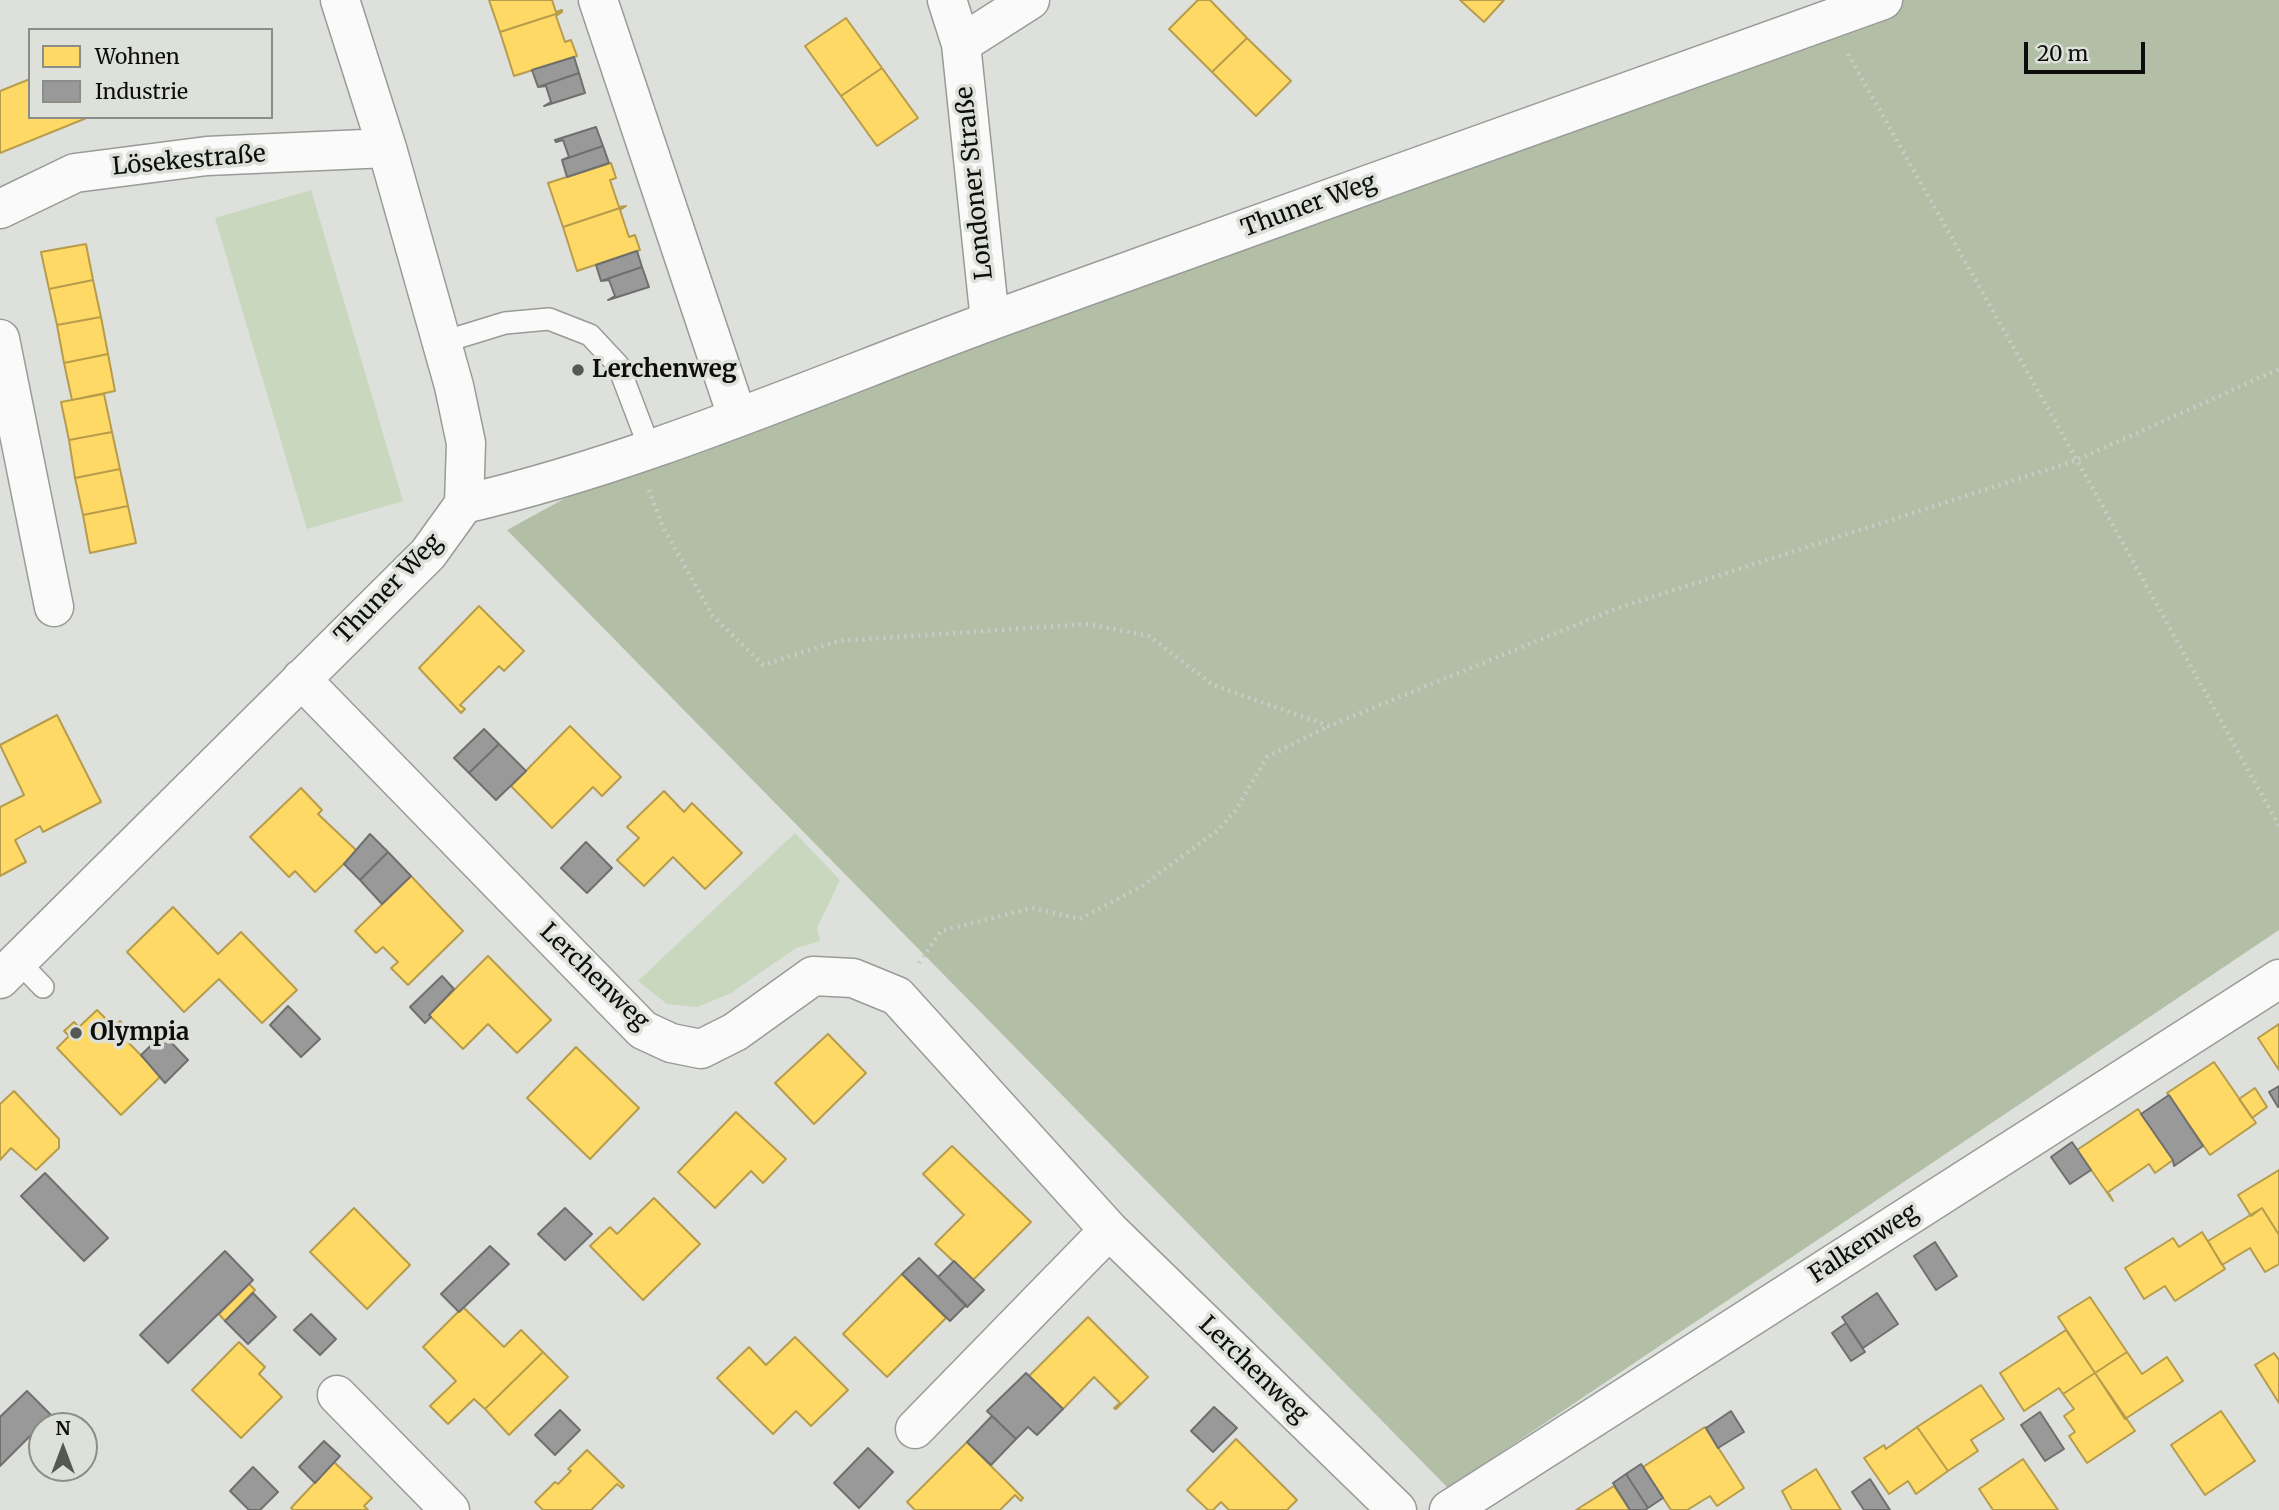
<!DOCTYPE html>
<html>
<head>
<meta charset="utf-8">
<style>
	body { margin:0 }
	#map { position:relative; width:2279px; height:1510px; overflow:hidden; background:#dde0db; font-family:Merriweather,serif }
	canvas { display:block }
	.legend { position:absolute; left:28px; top:28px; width:245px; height:91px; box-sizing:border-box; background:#dde1da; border:2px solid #8a8d88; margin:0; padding:9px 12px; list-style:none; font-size:21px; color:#0d0e0c }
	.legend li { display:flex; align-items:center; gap:14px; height:35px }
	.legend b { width:35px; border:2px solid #8a8d88 }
	.north { position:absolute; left:28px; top:1412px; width:70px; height:70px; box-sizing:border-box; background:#dde1da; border:2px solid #8a8d88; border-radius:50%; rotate:0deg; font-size:19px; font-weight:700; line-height:28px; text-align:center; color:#0d0e0c }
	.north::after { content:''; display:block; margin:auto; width:24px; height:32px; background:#565854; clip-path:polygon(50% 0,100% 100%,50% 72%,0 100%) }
	.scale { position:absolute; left:2024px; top:42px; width:121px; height:32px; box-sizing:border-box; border:4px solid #0d0e0c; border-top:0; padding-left:9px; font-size:21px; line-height:24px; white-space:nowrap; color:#0d0e0c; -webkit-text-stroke:5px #dde1da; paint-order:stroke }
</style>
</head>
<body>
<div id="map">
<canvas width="2279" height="1510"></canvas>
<ul class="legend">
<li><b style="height:19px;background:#ffd966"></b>Wohnen</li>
<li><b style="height:19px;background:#999"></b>Industrie</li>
</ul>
<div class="north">N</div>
<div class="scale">20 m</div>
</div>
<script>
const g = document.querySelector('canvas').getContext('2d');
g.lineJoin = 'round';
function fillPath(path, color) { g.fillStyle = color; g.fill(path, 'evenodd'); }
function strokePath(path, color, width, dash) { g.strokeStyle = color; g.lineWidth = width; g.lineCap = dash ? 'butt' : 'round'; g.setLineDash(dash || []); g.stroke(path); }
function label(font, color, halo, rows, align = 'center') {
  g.font = font + ' Merriweather,serif'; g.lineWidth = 7; g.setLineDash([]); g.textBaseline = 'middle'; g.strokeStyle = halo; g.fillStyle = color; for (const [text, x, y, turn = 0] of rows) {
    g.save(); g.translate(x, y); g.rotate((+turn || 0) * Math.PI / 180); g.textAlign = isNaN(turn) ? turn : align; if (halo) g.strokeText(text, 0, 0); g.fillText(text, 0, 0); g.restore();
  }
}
const green = new Path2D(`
	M311,190L403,501L307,529L215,218Z
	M795,833L840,880L817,928L820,941L796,948L731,993L697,1007L667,1004L638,981Z`);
const forest = new Path2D(`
	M1900,0H2279V930L1448,1488L507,530L668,442Z`);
const homes = new Path2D(`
	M489,0H552L556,12L562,10V12L500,32Z
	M1198,0H1210L1247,38L1212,72L1169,29Z
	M1460,0H1504L1484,22Z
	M562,12L556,16L565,42L571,40L577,56L514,76L500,32Z
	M846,18L882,68L841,96L805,46Z
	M1247,38L1291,81L1256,116L1212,72Z
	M882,68L918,118L877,146L841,96Z
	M30,79V117H89L0,153V91Z
	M611,163L616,178L610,180L619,207L626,206L563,227L548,183Z
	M626,206L620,210L629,237L635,235L640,250L577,271L563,227Z
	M86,244L93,280L49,289L41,252Z
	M93,280L101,317L57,325L49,289Z
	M101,317L108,354L64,363L57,325Z
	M108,354L115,391L72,400L64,363Z
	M104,394L112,432L69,440L61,402Z
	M112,432L120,469L75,478L69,440Z
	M120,469L128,506L83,515L75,478Z
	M128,506L136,543L90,553L83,515Z
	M479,606L524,651L504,671L499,666L460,705L465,709L461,713L419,668Z
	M57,715L101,802L43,832L40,826L15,840L26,862L0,876V807L24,795L0,745Z
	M570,726L621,777L602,796L593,787L552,828L511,786Z
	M301,788L322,810L318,814L357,851L315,892L295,871L289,877L250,837Z
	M664,791L684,812L692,803L742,853L705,889L673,857L644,886L617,860L639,838L627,827Z
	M411,876L463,931L408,985L391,968L398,962L383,947L376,953L355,931Z
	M173,907L218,954L241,932L297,990L262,1023L219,979L184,1012L127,952Z
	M488,956L551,1020L517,1053L488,1024L463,1049L429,1015Z
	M97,1010L114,1027L120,1021L132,1034L126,1040L161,1076L121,1115L57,1048L69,1036L64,1031L74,1022L79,1027Z
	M2279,1024V1070L2258,1038Z
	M828,1034L866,1073L814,1124L775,1083Z
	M576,1047L639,1108L590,1159L527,1098Z
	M2214,1062L2256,1123L2210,1155L2167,1093Z
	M2255,1088L2267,1107L2252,1118L2239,1099Z
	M14,1091L59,1139V1148L36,1170L11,1148L0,1160V1104Z
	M2138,1109L2173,1160L2155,1173L2149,1164L2108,1192L2113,1201L2077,1150Z
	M736,1112L786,1159L763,1183L751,1171L715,1208L678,1172Z
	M952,1146L1031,1222L973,1280L935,1244L964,1215L923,1174Z
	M2279,1170V1235L2262,1208L2251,1216L2238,1195Z
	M654,1198L700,1244L643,1300L590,1246L610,1227L617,1234Z
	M354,1208L410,1265L367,1309L310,1252Z
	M2262,1208L2279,1235V1264L2265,1272L2250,1248L2222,1265L2208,1241Z
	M2202,1232L2225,1269L2175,1301L2165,1286L2144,1299L2125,1268L2173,1238L2179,1247Z
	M902,1274L946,1318L887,1377L843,1334Z
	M249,1284L255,1290L225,1321L219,1314Z
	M2090,1297L2127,1352L2095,1373L2058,1317Z
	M463,1307L504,1347L521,1330L543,1352L485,1409L474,1399L448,1424L430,1406L456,1381L423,1347Z
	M1088,1317L1148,1377L1116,1409L1114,1408L1120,1403L1094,1377L1063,1409L1029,1376Z
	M2066,1330L2095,1373L2063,1394L2059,1388L2024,1411L2000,1373Z
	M795,1337L848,1390L811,1426L796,1411L773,1434L717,1378L749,1347L766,1365Z
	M239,1342L265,1367L259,1374L282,1397L241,1438L192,1390Z
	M543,1352L568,1377L509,1435L485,1409Z
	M2127,1352L2142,1374L2167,1357L2183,1381L2125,1419L2095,1373Z
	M2274,1353L2279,1360V1403L2255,1365Z
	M2095,1373L2135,1431L2087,1463L2069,1436L2075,1432L2064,1416L2074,1409L2063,1394Z
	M1981,1385L2004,1419L1971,1440L1978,1451L1948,1471L1917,1427Z
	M2221,1411L2255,1461L2205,1495L2171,1445Z
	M1705,1427L1744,1488L1717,1506L1710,1496L1687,1510H1671L1643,1467Z
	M1917,1427L1948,1471L1916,1494L1908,1481L1889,1494L1864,1458L1884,1445L1886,1449Z
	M1236,1439L1297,1500L1287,1510H1229L1221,1502L1213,1510H1208L1187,1490Z
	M967,1442L1023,1498L1021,1501L1015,1495L1000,1510H915L907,1502Z
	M587,1450L624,1486L622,1488L617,1484L591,1510H543L535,1502L555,1482L558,1484L571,1471L568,1469Z
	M2023,1459L2058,1510H1993L1979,1489Z
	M334,1462L372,1498L364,1506L368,1510H294L291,1508Z
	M1816,1469L1841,1510H1792L1782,1491Z
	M1614,1486L1630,1510H1576Z`);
const industry = new Path2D(`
	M574,57L579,73L538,87L532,70Z
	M579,73L585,93L544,106L551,102L546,86L538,87Z
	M596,127L603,146L562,160L569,157L563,140L556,142L555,140Z
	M603,146L609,163L567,177L562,160Z
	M637,251L642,267L601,281L596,265Z
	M642,267L649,287L608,300L615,296L609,280L601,281Z
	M484,729L499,744L469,773L454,758Z
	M499,744L526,771L496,800L469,773Z
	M370,834L388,852L360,880L344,864Z
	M586,842L612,868L587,893L561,868Z
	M388,852L411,876L382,904L360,880Z
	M442,976L454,989L429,1015L431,1017L425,1023L410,1007Z
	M288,1006L320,1039L301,1057L270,1025Z
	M163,1034L188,1060L165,1083L141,1055Z
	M2279,1086V1106L2278,1107L2269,1092Z
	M2169,1095L2203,1146L2174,1166L2173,1160L2141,1114Z
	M2072,1142L2091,1170L2070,1184L2051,1157Z
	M45,1173L108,1238L84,1261L21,1196Z
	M565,1208L592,1234L565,1260L538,1234Z
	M1935,1242L1957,1276L1936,1290L1914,1256Z
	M490,1246L509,1264L459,1312L441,1294Z
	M225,1251L253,1280L168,1363L140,1335Z
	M919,1258L966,1305L950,1321L902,1274Z
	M954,1261L984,1290L967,1307L938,1277Z
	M253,1293L276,1317L248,1344L225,1321Z
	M1877,1293L1898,1324L1863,1348L1842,1317Z
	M311,1314L336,1339L320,1355L294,1330Z
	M1846,1323L1865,1352L1851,1361L1832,1333Z
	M1026,1373L1063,1409L1037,1435L1028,1427L1016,1439L987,1411Z
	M27,1391L51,1415L0,1466V1417Z
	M1214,1407L1237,1428L1213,1452L1191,1431Z
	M560,1410L580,1430L555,1455L535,1435Z
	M1731,1411L1744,1432L1718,1448L1706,1428Z
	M2040,1412L2064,1449L2045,1461L2021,1425Z
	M992,1416L1016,1439L991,1465L967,1442Z
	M324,1441L340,1456L315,1483L299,1467Z
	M868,1448L893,1472L859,1508L834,1483Z
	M1641,1464L1663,1498L1648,1508L1626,1474Z
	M253,1467L278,1492L260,1510H249L230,1491Z
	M1626,1474L1648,1508L1645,1510H1630L1613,1483Z
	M1870,1479L1890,1510H1864L1852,1492Z`);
const path = new Path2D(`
	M1848,54L2077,460L2279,826
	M649,490L663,527L712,615L763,665L838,641L1088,624L1149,636L1213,685L1329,726L1615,609L2077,460L2279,369
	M919,963L941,931L1032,908L1080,919L1142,886L1218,830L1235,811L1267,757L1329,726`);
const service = new Path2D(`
	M440,343L505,323L549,319L590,335L618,365L650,449
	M18,961L43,987`);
const minor = new Path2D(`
	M598,0L737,416
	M947,0L961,44L990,321
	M961,44L1030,0
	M0,209L75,173L207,156L387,148
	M0,339L54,607
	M464,504C645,462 819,384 993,320C1289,212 1587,107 1883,0
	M301,679L643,1030L671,1043L701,1049L735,1032L813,976L853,978L897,996L1109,1230L1397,1510
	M0,979L428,554L464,504L466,443L454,386L387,148L340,0
	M337,1395L450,1510
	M915,1429L1109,1230
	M1449,1510L2279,979`);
const markers = [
	[578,370,7,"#565854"],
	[76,1033,7,"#565854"]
];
const streetNames = [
	["Lösekestraße",189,161,-5],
	["Londoner Straße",975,183,-96],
	["Thuner Weg",1309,206,-20],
	["Thuner Weg",389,589,-46],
	["Lerchenweg",594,977,44],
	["Falkenweg",1864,1244,-33],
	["Lerchenweg",1253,1370,44]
];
const poiNames = [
	["Lerchenweg",592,370],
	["Olympia",90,1033]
];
fillPath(green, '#c9d7be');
fillPath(forest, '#b2bfa6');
fillPath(homes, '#ffd966');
strokePath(homes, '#b69c4b', 2);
fillPath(industry, '#999');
strokePath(industry, '#6f6f6f', 2);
strokePath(service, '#999b98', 24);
strokePath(minor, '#999b98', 41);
strokePath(path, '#caccca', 4.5, [2, 5]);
strokePath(service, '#fafafa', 21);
strokePath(minor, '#fafafa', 38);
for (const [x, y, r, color] of markers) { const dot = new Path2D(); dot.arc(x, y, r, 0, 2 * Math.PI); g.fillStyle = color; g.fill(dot); strokePath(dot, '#dde1da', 2.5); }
label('24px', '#0d0e0c', '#dde1da', streetNames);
label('bold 24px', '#0d0e0c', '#dde1da', poiNames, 'left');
</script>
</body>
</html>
